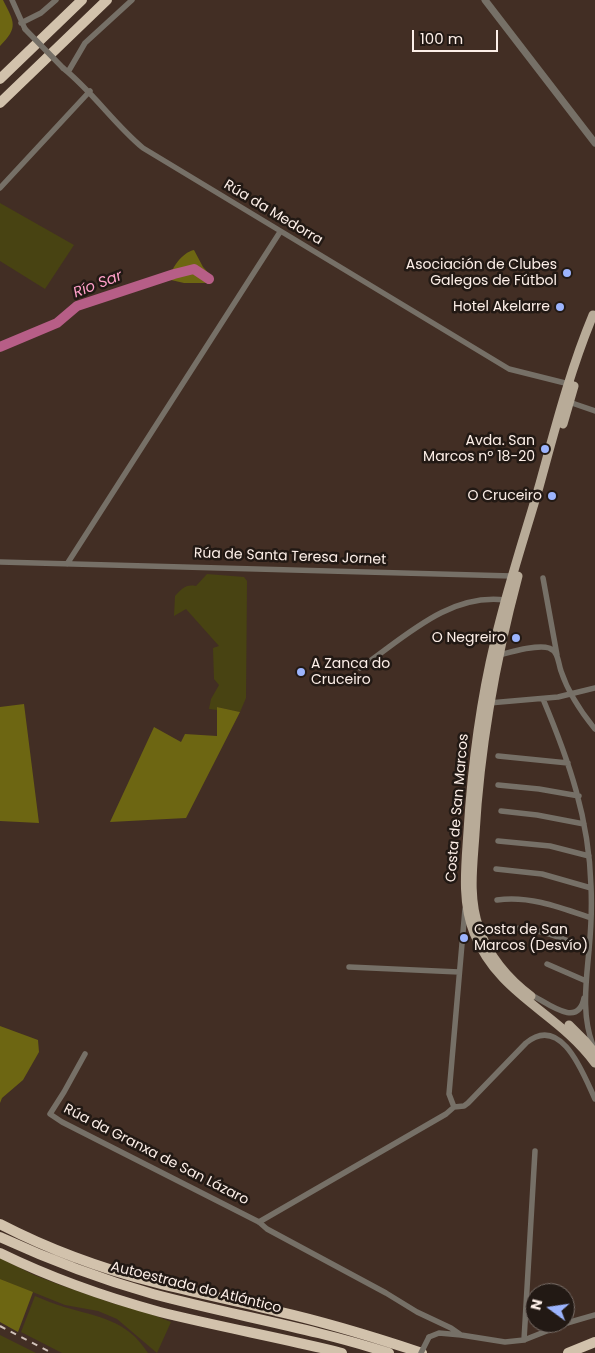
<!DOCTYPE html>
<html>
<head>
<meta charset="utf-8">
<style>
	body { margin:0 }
	#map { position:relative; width:595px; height:1353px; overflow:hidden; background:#422e24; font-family:Poppins,sans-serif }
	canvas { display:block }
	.north { position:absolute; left:525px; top:1283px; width:50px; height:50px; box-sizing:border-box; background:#221914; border:1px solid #7a6f69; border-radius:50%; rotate:284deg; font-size:14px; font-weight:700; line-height:20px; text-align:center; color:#fdefe8 }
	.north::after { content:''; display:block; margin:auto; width:18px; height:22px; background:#9cb4fd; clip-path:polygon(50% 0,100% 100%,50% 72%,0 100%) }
	.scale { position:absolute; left:412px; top:30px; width:86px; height:22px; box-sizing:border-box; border:2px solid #fdefe8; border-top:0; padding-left:6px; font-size:15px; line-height:18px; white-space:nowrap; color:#fdefe8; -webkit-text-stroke:4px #221914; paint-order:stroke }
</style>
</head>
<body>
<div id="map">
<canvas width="595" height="1353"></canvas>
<div class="north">N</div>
<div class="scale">100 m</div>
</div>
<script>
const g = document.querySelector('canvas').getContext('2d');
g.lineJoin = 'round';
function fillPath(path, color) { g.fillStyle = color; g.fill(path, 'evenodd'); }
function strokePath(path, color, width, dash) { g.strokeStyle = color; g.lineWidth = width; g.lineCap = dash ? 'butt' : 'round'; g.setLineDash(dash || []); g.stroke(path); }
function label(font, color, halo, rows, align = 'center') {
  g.font = font + ' Poppins,sans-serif'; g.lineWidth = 5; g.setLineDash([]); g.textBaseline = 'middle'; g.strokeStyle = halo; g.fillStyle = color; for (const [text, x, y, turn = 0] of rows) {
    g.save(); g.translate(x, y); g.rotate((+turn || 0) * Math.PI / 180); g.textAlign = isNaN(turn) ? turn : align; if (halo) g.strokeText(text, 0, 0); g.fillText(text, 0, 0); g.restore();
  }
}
const green = new Path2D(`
	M0,203L74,245L45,289L0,261Z
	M207,574L244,577L247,581L246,698L240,712L217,707V710L209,709L211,699L219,685L214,679L213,648L219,646L186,609L174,616L175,596C182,589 185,584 196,586Z
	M0,1258L34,1275L60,1285L115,1304L141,1310L171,1322L157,1353L117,1319L98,1311L65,1305L0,1279Z
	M35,1296C45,1300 54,1304 64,1307C99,1317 127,1320 148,1353H62L21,1332Z
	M0,1335L36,1353H0Z`);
const forest = new Path2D(`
	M0,0H3C14,22 19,27 0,46Z
	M194,250L203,267L212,277V282L209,283H184L171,280C169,269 183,252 194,250Z
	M24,704L39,823L0,821V707Z
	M217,707L240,712L186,818L110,822L154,727L181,742L185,734L217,736Z
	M0,1026L38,1040L39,1052L23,1080L2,1098L0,1103Z
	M0,1279L33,1292L18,1332L0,1322Z`);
const river = new Path2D(`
	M0,347L57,323L77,306L174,274L194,269L209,279`);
const minor = new Path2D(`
	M12,0L25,29
	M21,23L41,13L56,0
	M63,68C93,92 114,124 143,148L509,369L569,384
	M68,72L85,43L132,0
	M0,188L90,91
	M569,402L595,411
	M0,562L512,576
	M67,564L280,232
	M543,578L557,655
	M499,655C511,652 537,644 549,648C559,652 558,663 561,671C568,692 581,712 595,729
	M360,668C404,638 448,593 505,600
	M543,699C569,761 589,818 591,886C592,907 591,929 589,950C586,983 581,1017 594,1048
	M489,703L558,697L595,688
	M498,756L568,763
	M498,785L539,789L579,796
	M501,811L537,815L584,824
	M498,841L550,846L589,856
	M496,869L542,874L591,888
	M497,900C529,895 562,908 591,918
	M508,928C536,927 563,938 589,950
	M547,964L586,981
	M349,967L459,972
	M529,994C543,999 578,1031 584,998
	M85,1054L64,1092L50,1114L62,1122L259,1222L267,1229L386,1293L417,1312L451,1328L461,1335L505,1342L524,1340L567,1323L595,1315
	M454,1107L449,1094L465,909
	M259,1222L446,1114L454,1107L464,1106L468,1103L526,1043C562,1013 584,1076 595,1099
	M429,1337L439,1333L461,1335
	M524,1340L535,1151`);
const tertiary = new Path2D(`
	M485,0L595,143`);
const primary = new Path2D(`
	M593,315C570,370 555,429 539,487C524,538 507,589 495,641C480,703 472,767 468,831C466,864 461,901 474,933C499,996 557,1011 595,1063
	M563,424L574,386
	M518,576C495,662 480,745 475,834C473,865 468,897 479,928C488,955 508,979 531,996
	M569,1025L585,1041L595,1053`);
const motorway = new Path2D(`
	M0,79L82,0
	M0,103L107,0
	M0,1224C50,1250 103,1269 157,1283C196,1293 236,1301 276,1311C325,1322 374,1337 422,1353
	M0,1237C50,1260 100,1279 153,1294C231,1315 312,1328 389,1353
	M0,1253C51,1278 105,1297 160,1312C220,1327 282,1338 342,1353
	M568,1353L595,1342`);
const rail = new Path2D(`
	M0,1326L52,1353`);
const minorBridge = new Path2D(`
	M25,29L63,68
	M421,1353L429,1337`);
const markers = [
	[567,273,5,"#9cb4fd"],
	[560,307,5,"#9cb4fd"],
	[545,449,5,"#9cb4fd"],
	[552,496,5,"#9cb4fd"],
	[516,638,5,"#9cb4fd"],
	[301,672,5,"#9cb4fd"],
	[464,938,5,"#9cb4fd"]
];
const streetNames = [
	["Rúa da Medorra",273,213,31],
	["Rúa de Santa Teresa Jornet",290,557,2],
	["Costa de San Marcos",458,808,-85],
	["Rúa da Granxa de San Lázaro",156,1155,27],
	["Autoestrada do Atlántico",196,1288,14]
];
const poiNames = [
	["Asociación de Clubes",557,265],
	["Galegos de Fútbol",557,281],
	["Hotel Akelarre",550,307],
	["Avda. San",535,441],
	["Marcos nº 18-20",535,457],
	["O Cruceiro",542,496],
	["O Negreiro",506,638],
	["A Zanca do",311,664,"left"],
	["Cruceiro",311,680,"left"],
	["Costa de San",474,930,"left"],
	["Marcos (Desvío)",474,946,"left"]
];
const waterNames = [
	["Río Sar",98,285,-21]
];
fillPath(green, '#484312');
fillPath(forest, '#6d6612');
strokePath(river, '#b75e87', 10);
strokePath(minor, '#767067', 5.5);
strokePath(tertiary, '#767067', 7);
strokePath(primary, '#b8ab98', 9);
strokePath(motorway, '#d2c2ac', 10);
strokePath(rail, '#d0c1b9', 2, [6, 6]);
strokePath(minorBridge, '#767067', 5.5);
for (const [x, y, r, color] of markers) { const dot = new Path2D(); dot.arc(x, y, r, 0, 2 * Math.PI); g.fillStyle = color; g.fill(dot); strokePath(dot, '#221914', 2); }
label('14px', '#fdefe8', '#221914', streetNames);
label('14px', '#fdefe8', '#221914', poiNames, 'right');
label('italic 15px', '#fe9fc8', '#221914', waterNames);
</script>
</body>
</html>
